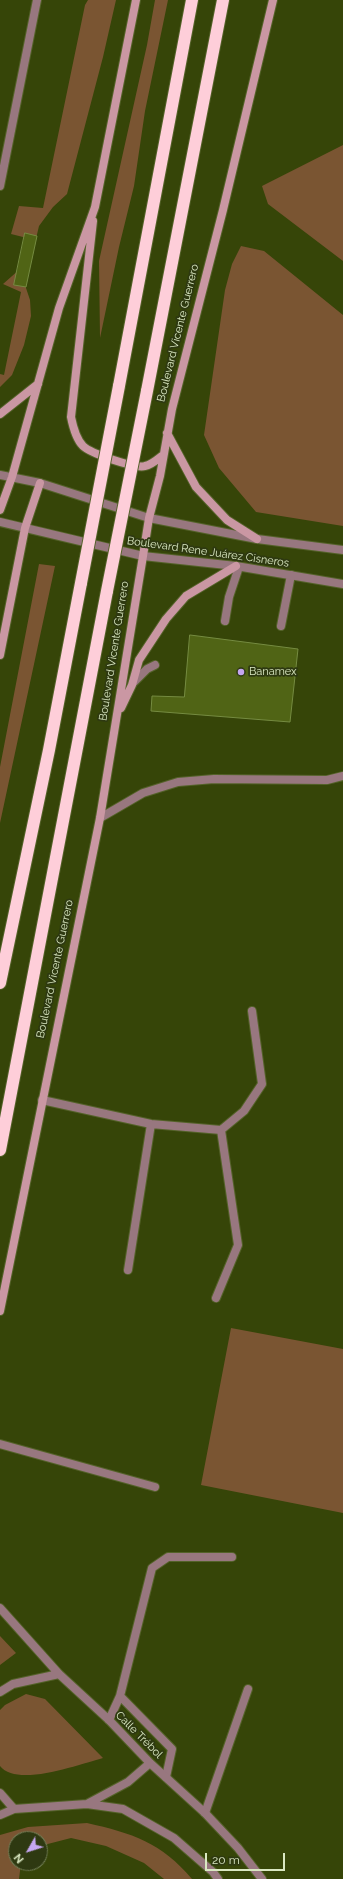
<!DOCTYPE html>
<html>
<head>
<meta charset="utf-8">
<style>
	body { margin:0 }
	#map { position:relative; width:343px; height:1879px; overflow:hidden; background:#364508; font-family:Raleway,sans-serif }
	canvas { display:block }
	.north { position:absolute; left:8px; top:1831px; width:40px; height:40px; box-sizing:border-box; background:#2e3911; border:1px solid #737f58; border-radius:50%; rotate:231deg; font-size:11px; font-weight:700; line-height:16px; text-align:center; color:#dae8c2 }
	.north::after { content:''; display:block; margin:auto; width:14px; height:18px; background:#c5a6f0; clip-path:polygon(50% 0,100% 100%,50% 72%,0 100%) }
	.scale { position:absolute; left:205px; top:1853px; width:80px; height:18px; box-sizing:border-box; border:2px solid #dae8c2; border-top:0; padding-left:5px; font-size:12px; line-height:14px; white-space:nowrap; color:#dae8c2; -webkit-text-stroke:3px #2e3911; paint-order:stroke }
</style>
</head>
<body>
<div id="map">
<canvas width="343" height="1879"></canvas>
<div class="north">N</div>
<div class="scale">20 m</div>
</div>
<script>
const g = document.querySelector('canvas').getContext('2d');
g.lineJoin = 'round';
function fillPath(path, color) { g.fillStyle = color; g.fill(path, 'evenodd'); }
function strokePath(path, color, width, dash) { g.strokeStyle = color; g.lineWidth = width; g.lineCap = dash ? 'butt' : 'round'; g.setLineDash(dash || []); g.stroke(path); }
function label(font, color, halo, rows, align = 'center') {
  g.font = font + ' Raleway,sans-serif'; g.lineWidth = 3.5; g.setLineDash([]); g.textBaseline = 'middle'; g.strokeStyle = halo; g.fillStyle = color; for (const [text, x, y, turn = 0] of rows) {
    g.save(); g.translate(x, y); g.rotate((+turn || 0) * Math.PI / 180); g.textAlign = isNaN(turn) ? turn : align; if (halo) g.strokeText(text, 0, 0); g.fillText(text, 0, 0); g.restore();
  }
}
const green = new Path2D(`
	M88,0H116L103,57L67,194L53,207L39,226L25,285L30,300L31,316L24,345L12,375L0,387V374L4,375L21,292L3,284L20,269L27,238L11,234L19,206L43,208L85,5Z
	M155,0H168L145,111L134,186L119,247L100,338L99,261L147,45Z
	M343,145V261L268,204L262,186Z
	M241,246L264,251L343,315V526L256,512L219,468L204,435L225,290L232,264Z
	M39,564L55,566L0,823V767Z
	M231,1328L343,1349V1513L201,1485Z
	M0,1636L16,1653L0,1665Z
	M26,1694L45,1699L103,1758C80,1764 17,1788 0,1766V1710L5,1705Z
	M87,1823C132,1833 162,1843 192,1879H164L144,1863L106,1846L71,1838L40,1846V1839H16V1863H21L19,1879H0V1835L28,1827Z`);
const building = new Path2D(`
	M25,233L37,236L26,287L14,285Z
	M190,635L298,649L290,722L151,711L152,696L184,697Z`);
const lane = new Path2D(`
	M0,186L37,0
	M225,621L229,597L239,567
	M281,626L291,575
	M133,683L147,669L155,665
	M100,818L143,793L178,782L214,779L327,780L343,776
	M42,1100L151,1124L221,1130L244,1111L262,1084L252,1011
	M128,1270L151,1124
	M216,1298L238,1245L221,1130
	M0,1444L155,1487
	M120,1696L152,1568L168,1557H232
	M109,1720L120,1696L172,1749L166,1777
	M205,1813L248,1689`);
const street = new Path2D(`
	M0,475L40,483L149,518L257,539L343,550
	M0,522L143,556L236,566L343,584
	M0,1608L59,1674L109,1720L150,1763L205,1813L238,1848L262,1879
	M0,1692L13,1684L59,1674
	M0,1793L14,1809
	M87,1804L128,1782L150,1763
	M0,1815L14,1809L87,1804L123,1809L174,1838L213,1872L218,1879`);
const secondary = new Path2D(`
	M93,221L71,417C73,427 76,439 83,446C90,453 135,469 145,466C151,465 158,459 163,455
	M0,414L38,384
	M167,433L196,487L227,520L257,539
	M0,510L12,477L59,308L95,207L136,0
	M0,655L25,528L40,483
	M121,708L132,685L139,660L166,619L186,596L236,566
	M0,1311L100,818L143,556L149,518L160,476L172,409L223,210L273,0`);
const highway = new Path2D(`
	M119,386L192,0
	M147,391L223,0
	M0,983L49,750L81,583
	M0,1150L107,591`);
const highwayBridge = new Path2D(`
	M81,583L119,386
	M107,591L147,391`);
const markers = [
	[241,672,4,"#c5a6f0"]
];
const streetNames = [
	["Boulevard Vicente Guerrero",178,333,-76],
	["Boulevard Rene Juárez Cisneros",208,552,8],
	["Boulevard Vicente Guerrero",114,651,-81],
	["Boulevard Vicente Guerrero",55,969,-78],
	["Calle Trébol",139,1735,45]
];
const poiNames = [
	["Banamex",249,672]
];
fillPath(green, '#7a5532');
fillPath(building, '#506415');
strokePath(building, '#758b41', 1);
strokePath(lane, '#546229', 10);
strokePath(street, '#546229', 10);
strokePath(secondary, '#546229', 10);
strokePath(highway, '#546229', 14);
strokePath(lane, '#98777f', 8);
strokePath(street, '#98777f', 8);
strokePath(secondary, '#ca97a3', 8);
strokePath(highway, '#feced9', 12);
strokePath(highwayBridge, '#546229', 14, []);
strokePath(highwayBridge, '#feced9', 12);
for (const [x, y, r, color] of markers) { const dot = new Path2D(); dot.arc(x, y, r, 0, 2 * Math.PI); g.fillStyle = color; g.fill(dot); strokePath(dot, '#2e3911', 1.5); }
label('11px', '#dae8c2', '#2e3911', streetNames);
label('11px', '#dae8c2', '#2e3911', poiNames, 'left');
</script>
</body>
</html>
